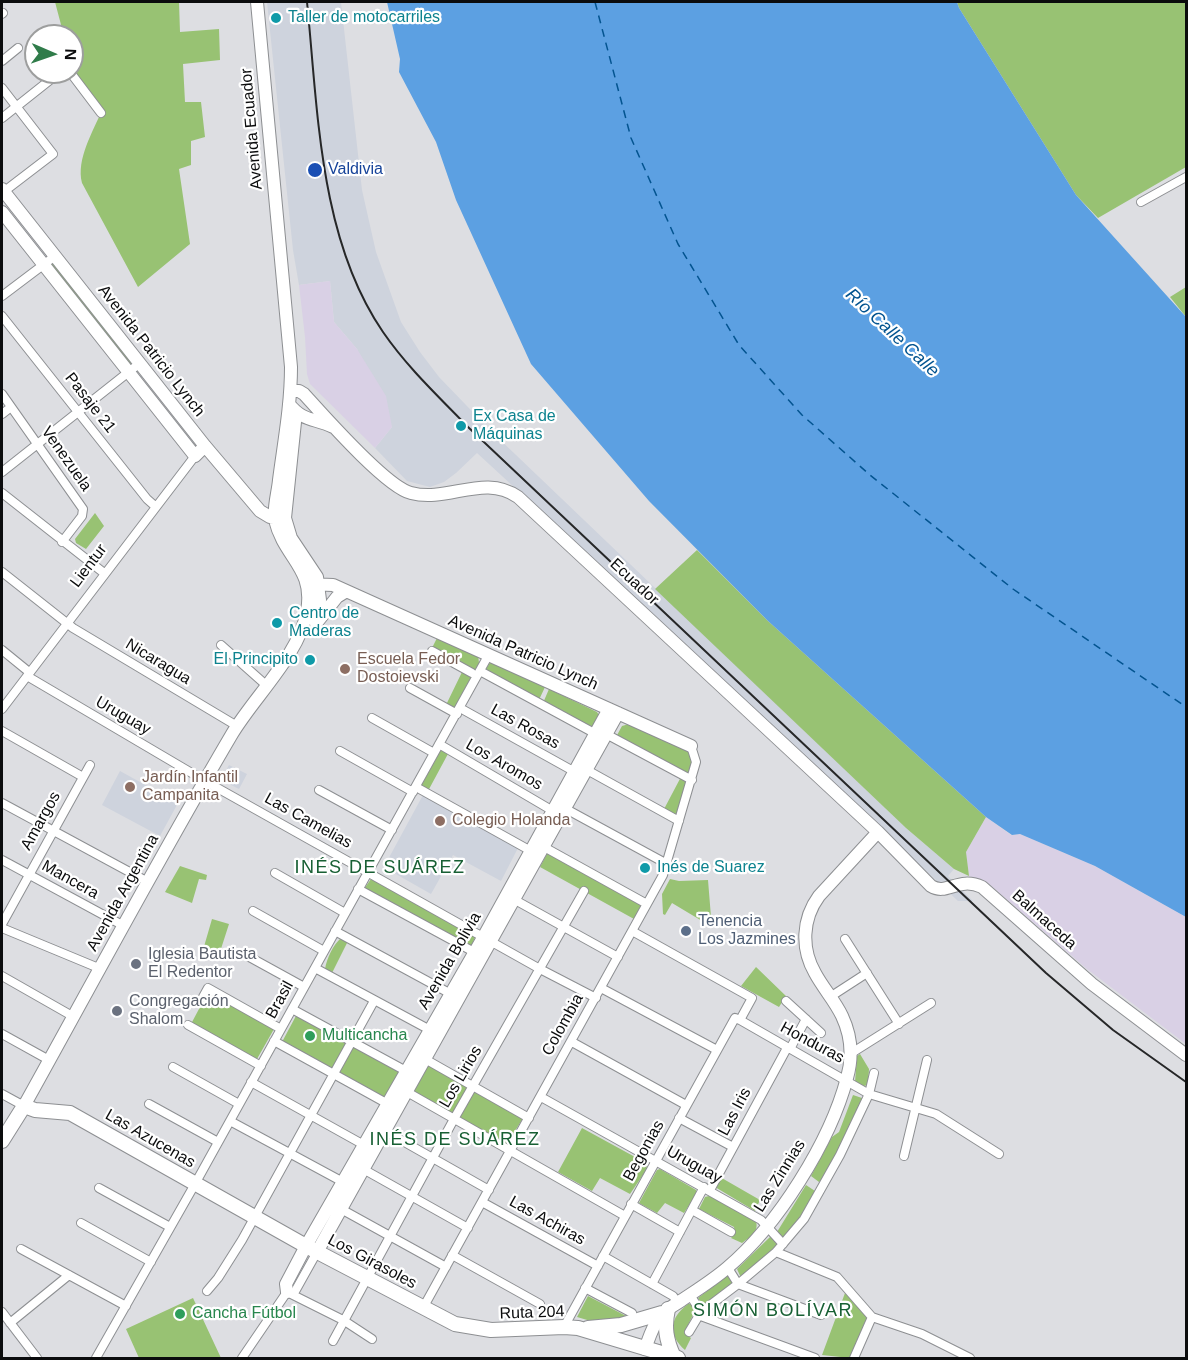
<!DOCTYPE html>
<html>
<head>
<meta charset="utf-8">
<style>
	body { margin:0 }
	#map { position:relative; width:1188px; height:1360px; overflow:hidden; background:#dddee2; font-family:Arial,sans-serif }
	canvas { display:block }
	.frame { position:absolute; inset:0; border:3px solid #0b0c0d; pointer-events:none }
	.north { position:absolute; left:24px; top:24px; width:60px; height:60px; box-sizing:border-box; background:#fff; border:2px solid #9d9e9e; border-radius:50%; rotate:92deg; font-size:16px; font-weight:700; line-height:24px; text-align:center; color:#0b0c0d }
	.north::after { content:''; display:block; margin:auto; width:21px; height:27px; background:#307c4a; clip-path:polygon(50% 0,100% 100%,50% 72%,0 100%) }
</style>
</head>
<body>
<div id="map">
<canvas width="1188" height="1360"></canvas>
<div class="frame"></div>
<div class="north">N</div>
</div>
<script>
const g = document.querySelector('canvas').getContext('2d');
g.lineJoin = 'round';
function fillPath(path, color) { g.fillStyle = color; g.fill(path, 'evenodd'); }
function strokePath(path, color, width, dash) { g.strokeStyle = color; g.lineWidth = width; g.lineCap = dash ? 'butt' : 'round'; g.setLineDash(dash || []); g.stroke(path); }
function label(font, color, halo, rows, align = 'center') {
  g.font = font + ' Arial,sans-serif'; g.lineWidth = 4.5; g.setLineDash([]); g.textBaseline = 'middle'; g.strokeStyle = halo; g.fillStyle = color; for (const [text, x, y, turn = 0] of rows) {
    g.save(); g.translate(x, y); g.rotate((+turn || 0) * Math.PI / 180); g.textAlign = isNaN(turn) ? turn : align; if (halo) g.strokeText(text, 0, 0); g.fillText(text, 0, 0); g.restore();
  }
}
const built = new Path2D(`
	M267,2H341L362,190L376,252L401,322L420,352L439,377L493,433L906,828L954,869L948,876L973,901H958L756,710L477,453L456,473L444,482L430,487L407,481L375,448L392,427L357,349L334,322L330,281L299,285L293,250Z
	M229,765L247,774L239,789L221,780Z
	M120,771L178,803L160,836L102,805Z
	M423,795L518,848L501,881L453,855L431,894L387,869L385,865Z`);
const industrial = new Path2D(`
	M330,281L334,322L357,349L386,396L392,427L375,448L310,384L307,374L305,337L299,285Z
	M986,817L1011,835L1020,834L1095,866L1186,917V1044L1087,969L989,884L969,876L966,852Z`);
const green = new Path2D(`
	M55,2H179L180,32L219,29L220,60L183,64L185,102H201L205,137L191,141V165L179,169L190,244L138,287L82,183C76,159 93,132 102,110L72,69L82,61L72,36H64Z
	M957,2H1186V167L1098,218L1076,195L959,8Z
	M53,263L132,361L130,365L50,266Z
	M1186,287V317L1170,297Z
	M95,513L104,526L86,549L76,543L75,539Z
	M697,550L768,621L986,817L966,852L969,876L954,869L906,828L655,589Z
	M438,636L478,655L479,663L453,710L446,705L463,670L430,652Z
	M491,661L545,687L538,702L484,672Z
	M549,689L597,712L600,717L592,731L543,703Z
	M629,724L689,751L693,767L677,818L663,811L682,775L616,737L622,726Z
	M442,748L449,752L428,791L421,786Z
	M548,852L641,905L634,919L540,867Z
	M180,866L207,875L206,880L199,879L192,903L165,892Z
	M371,879L476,935L471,947L364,889Z
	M670,879L679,881L708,880L711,917L707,924L672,903L665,915L663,914L662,894Z
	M212,919L229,924L219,955L203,950Z
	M341,938L348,941L332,973L325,969C327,958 333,945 341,938Z
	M756,967L786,996L779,1007L741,986Z
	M208,992L274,1029L257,1059L191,1024Z
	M297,1014L402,1074L387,1101L282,1042Z
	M860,1054L869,1069L868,1085L864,1086L855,1082L857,1056Z
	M426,1063L523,1118L507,1144L410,1091Z
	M853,1095L862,1098L863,1103L823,1179L819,1182L811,1176L832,1137L839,1132Z
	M582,1128L646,1163L647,1169L630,1194L600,1178L592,1191L558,1172Z
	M660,1169L696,1190L697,1193L684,1213L665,1203L657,1213L639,1203L657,1170Z
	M720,1177L760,1200L755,1211L715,1187Z
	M806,1185L815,1191L805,1210L784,1238L777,1232Z
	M709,1196L756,1221C759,1233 750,1237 742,1243L731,1238L735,1233L734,1227L699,1209L705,1197Z
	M771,1236L778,1244L741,1278L737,1269Z
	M728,1275L733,1284L703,1306L698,1298Z
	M845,1293L867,1317L850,1358L822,1355Z
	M588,1296L626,1316L627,1320L594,1322L577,1317Z
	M193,1298L221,1358H139L126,1329Z
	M688,1304H691L695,1311L685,1331L687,1335L691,1338L685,1350C668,1335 669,1318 688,1304Z`);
const water = new Path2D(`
	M387,2H957L959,8L1076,195L1186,317V917L1095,866L1020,834L1012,835L986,817L768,621L649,501L531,364L456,200L436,142L399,72L400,59Z`);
const ferry = new Path2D(`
	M595,2L631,138L678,244L739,345L802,415L870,475L1013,589L1186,707`);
const street = new Path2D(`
	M2,14L3,13
	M2,61L18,48
	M72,63L77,59
	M70,72L101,113
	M2,88L53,154L2,193
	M2,118L60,72
	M1141,202L1186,177
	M2,296L55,256
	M2,316L147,499L156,507
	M2,394L83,509L82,516L62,542
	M2,414L11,407
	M2,472L140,363
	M2,493L104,573
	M2,572L73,628L237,726
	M221,645L266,685
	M2,650L29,672
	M432,651L472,673
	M480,671L596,734
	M27,676L212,785L540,969L596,998
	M410,688L457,714
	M460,708L575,772
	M2,709L195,456
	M372,718L434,753
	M2,731L83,777
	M606,734L692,780
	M439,744L553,811
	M340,751L413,792
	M587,770L679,821
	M416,787L531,851
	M319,790L392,830
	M2,803L148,882
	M566,809L667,864
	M544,847L647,904
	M2,860L124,926
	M275,873L345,913
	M358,889L474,952
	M515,900L618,957
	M253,911L324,951
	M2,924L90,765
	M2,928L101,969
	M335,931L451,994
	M845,939L899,1024
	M244,954L304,987
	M315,968L430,1030
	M2,976L74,1017
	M601,988L717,1050
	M203,997L208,988L281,1029
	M830,997L867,973
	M786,1001L821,1033
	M292,1009L406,1071
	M740,1020L869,1094L936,1114L999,1154
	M188,1025L261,1066
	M2,1034L49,1060
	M274,1041L388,1104
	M572,1042L686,1105
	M790,1049L806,1019
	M850,1054L931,1003
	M425,1059L529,1118
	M173,1067L239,1104
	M251,1082L364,1145
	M407,1092L625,1216
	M2,1094L24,1106
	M541,1097L761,1220L783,1244
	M149,1104L218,1142
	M679,1118L733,1147
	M230,1121L343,1182
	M385,1131L489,1190
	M904,1156L927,1060
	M363,1169L468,1228
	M99,1188L170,1227
	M710,1190L787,1048
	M482,1202L598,1266
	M631,1204L680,1232
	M341,1209L446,1267
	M692,1210L731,1232
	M81,1223L151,1262
	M21,1249L126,1306
	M776,1252L837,1277L872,1317L922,1334L970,1358
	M452,1255L540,1304
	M603,1256L673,1296L678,1303
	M728,1268L738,1284L821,1315
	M652,1284L704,1187
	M585,1288L632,1313
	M207,1291L218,1278L242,1240L374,1001
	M293,1295L317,1252
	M690,1295L701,1312
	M423,1308L663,875L696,762L691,746
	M2,1312L37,1358
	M698,1315L815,1358
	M10,1323L69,1275
	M564,1327L735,1018L740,1020L752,998L632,931
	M689,1332L701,1312L738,1284L776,1252L804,1219L840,1155L869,1094L874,1073
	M333,1341L454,1119L584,891
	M96,1358L195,1184L488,656
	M242,1358L287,1292L343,1320L372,1339
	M854,1358L872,1317`);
const secondary = new Path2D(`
	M2,189L205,446L260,511L270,517L285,518
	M2,212L195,456L205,446
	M291,391H299L304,394C324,416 386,487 411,493C448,503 484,473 518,497L878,832L931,886C947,896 958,876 982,887L1092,984L1186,1055
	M289,404C303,422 315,418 333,427
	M295,422L285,518L291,538L317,577L320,600L316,624
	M307,584L333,585L691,746
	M318,621L337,597L345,592
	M24,1106C93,982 160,856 232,734C254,697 300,654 307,611C315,568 284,558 275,520C273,508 278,492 279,480C284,442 291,405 291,367L257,2
	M317,1252L618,713
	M287,1292L286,1284L306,1246L484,936L609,709
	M645,1349C649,1338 653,1325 660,1316C666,1309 675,1305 682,1300C697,1290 713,1280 727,1268C778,1225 830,1142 847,1078C853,1057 851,1035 842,1016C835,1001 823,988 815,973C801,949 802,919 819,896L878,832`);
const primary = new Path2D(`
	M2,1141L24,1106L35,1110L70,1113L306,1246L455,1324L491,1330L564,1327L578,1328L678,1358
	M668,1309C664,1327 666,1340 674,1357
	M588,1328L621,1325L662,1313`);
const rail = new Path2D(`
	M307,2C318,110 319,239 383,332C407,367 438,396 468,427L1046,973L1113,1030L1186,1082`);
const markers = [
	[276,18,6,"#0f9aa8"],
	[315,170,8,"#1a4fb4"],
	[461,426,6,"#0f9aa8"],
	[277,623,6,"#0f9aa8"],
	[310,660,6,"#0f9aa8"],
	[345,669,6,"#8d6e63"],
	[130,787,6,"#8d6e63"],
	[440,821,6,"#8d6e63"],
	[645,868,6,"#0f9aa8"],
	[686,931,6,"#5c6f8a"],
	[136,964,6,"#6b7280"],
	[117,1011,6,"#6b7280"],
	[310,1036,6,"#2e9e5b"],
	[180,1314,6,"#2e9e5b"]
];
const cultureNames = [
	["Taller de motocarriles",288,18],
	["Ex Casa de",473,417],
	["Máquinas",473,435],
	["Centro de",289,614],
	["Maderas",289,632],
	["El Principito",298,660,"right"],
	["Inés de Suarez",657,868]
];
const streetNames = [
	["Avenida Ecuador",252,129,-95],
	["Avenida Patricio Lynch",151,351,52],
	["Pasaje 21",90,403,52],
	["Venezuela",66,459,55],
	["Lientur",89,566,-53],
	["Ecuador",634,582,43],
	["Avenida Patricio Lynch",523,653,24],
	["Nicaragua",158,662,31],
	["Uruguay",123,716,30],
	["Las Rosas",525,727,29],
	["Los Aromos",504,765,30],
	["Amargos",41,821,-61],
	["Las Camelias",308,821,29],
	["Mancera",70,880,29],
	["Avenida Argentina",123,893,-61],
	["Balmaceda",1044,920,42],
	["Avenida Bolivia",450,961,-60],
	["Brasil",280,1000,-61],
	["Colombia",563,1025,-61],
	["Honduras",812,1043,28],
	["Los Lirios",461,1077,-60],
	["Las Iris",735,1112,-62],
	["Las Azucenas",150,1139,30],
	["Begonias",644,1151,-61],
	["Uruguay",694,1165,29],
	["Las Zinnias",780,1176,-58],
	["Las Achiras",547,1221,29],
	["Los Girasoles",372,1262,28],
	["Ruta 204",532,1313,-2]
];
const transitNames = [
	["Valdivia",328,170]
];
const educationNames = [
	["Escuela Fedor",357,660],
	["Dostoievski",357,678],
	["Jardín Infantil",142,778],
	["Campanita",142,796],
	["Colegio Holanda",452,821]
];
const serviceNames = [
	["Tenencia",698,922],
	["Los Jazmines",698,940]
];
const worshipNames = [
	["Iglesia Bautista",148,955],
	["El Redentor",148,973],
	["Congregación",129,1002],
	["Shalom",129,1020]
];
const leisureNames = [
	["Multicancha",322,1036],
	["Cancha Fútbol",192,1314]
];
const waterNames = [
	["Río Calle Calle",892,333,43]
];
const neighbourhoodNames = [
	["INÉS DE SUÁREZ",380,868],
	["INÉS DE SUÁREZ",455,1140],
	["SIMÓN BOLÍVAR",773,1311]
];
fillPath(built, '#ced3dd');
fillPath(industrial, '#d9d0e5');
fillPath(green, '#98c273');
fillPath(water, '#5ca0e2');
strokePath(ferry, '#035490', 1.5, [8, 6]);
strokePath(street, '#8d8f92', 10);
strokePath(secondary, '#8d8f92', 14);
strokePath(primary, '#8d8f92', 16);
strokePath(street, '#fff', 8);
strokePath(secondary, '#fff', 12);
strokePath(primary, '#fff', 14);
strokePath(rail, '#262728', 2);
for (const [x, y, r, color] of markers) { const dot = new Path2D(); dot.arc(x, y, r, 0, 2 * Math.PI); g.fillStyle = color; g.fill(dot); strokePath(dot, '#fff', 2); }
label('16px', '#0d838f', '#fff', cultureNames, 'left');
label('16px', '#0b0c0d', '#fff', streetNames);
label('16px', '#164399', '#fff', transitNames, 'left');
label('16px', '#785e54', '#fff', educationNames, 'left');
label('16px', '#4e5e75', '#fff', serviceNames, 'left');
label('16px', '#5b616d', '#fff', worshipNames, 'left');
label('16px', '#27864d', '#fff', leisureNames, 'left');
label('italic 18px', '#035490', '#fff', waterNames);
g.letterSpacing = '1.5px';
label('18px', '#186034', '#fff', neighbourhoodNames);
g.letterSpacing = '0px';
</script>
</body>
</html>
